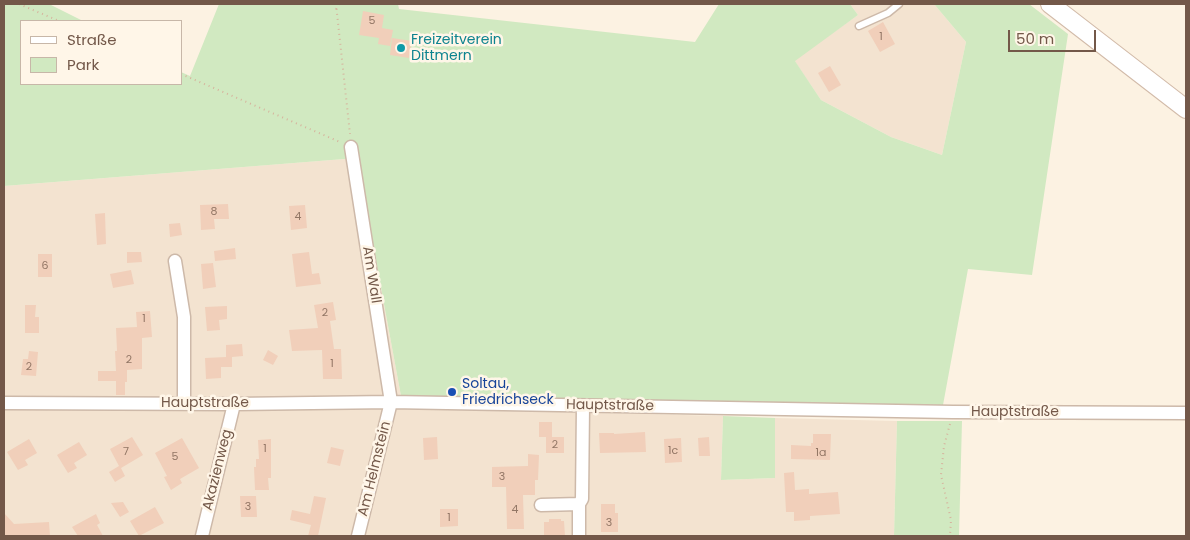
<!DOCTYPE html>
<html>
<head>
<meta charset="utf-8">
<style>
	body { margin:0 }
	#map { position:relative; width:1190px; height:540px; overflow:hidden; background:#fcf2e2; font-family:Poppins,sans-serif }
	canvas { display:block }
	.frame { position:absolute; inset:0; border:5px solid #735849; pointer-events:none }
	.legend { position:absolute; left:20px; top:20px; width:162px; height:65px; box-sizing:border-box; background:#fff6e8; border:1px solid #c7b7a8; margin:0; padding:6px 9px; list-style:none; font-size:15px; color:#735849 }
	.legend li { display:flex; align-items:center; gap:10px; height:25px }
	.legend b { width:25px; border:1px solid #c7b7a8 }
	.scale { position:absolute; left:1008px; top:30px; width:88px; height:22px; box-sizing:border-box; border:2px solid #735849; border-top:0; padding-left:6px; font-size:15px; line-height:18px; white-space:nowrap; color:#735849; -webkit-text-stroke:4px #fff6e8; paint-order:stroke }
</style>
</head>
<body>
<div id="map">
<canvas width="1190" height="540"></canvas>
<div class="frame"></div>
<ul class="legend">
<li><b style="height:6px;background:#fff"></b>Straße</li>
<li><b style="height:14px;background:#d1e9c1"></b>Park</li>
</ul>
<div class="scale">50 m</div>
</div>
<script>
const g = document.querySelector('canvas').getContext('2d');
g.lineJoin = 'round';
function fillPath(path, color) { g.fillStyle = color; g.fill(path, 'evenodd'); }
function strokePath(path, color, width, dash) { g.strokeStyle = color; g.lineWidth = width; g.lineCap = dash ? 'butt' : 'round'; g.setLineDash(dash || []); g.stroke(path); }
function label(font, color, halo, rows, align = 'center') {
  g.font = font + ' Poppins,sans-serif'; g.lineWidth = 5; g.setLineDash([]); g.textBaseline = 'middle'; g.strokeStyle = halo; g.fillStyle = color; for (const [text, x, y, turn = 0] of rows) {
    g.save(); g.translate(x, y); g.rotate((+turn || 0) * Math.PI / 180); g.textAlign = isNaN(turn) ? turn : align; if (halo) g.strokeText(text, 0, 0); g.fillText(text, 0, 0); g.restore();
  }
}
const residential = new Path2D(`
	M850,4H934L966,42L942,155L891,137L821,100L794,60L858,15Z
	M357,158L401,396L405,408L723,416L721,480L775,478V418L897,421L894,536H4V186Z`);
const green = new Path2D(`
	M4,4H49L83,21H21V84H181V72L190,76L219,4H398L399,9L695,42L719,4H850L858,15L795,61L821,100L891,137L942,155L966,42L934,4H1029L1068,34L1032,275L968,269L943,405L401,396L357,158L4,186Z
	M723,416L775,418V478L721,480Z
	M897,421H962L959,536H894Z`);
const building = new Path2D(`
	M363,11L384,15L382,28L393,30L390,46L378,44L379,38L359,35Z
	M883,22L895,44L880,52L868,31Z
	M392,38L412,41L409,58L390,55Z
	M830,66L841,85L829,92L818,73Z
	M228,204L229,219H214L215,229L201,230L200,205Z
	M305,205L307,228L291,230L289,206Z
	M105,213L106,244L97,245L95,214Z
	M180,223L182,235L170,237L169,224Z
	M235,248L236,259L215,261L214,251Z
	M127,252H141L142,262L127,263Z
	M309,252L312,274L319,273L321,284L296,287L292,254Z
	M38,254H52V277H38Z
	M213,263L216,287L203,289L201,264Z
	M131,270L134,284L113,288L110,274Z
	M333,302L336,320L330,321L334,349H341L342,379H323L322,350L292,351L289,330L318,328L314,305Z
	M25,305H36L35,317H39V333H25Z
	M227,306V319L219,320L220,330L207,331L205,307Z
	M150,311L152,337L142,338V369L127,370V382H125V395H116V381H98V371H116L115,351H117L116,328L137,327L136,312Z
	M242,344L243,356L232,357V367H221V378L206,379L205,358L226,357V345Z
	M268,350L278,356L273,365L263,360Z
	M29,351L38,352L36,376L21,375L23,359H28Z
	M539,422H552V437H564V453H546V437H539Z
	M645,432L646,452L600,453L599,433H614V434Z
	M813,434H831L830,460L791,459V445L811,446V443H813Z
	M132,437L143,455L121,468L125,476L115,482L109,472L119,466L110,449Z
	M437,437L438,459L424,460L423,438Z
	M709,437L710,456H699L698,438Z
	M182,438L199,468L180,479L182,483L171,490L164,477L167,476L155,453Z
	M681,438L682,462L665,463L664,439Z
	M29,439L37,453L25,460L28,465L18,470L7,452Z
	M271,439V478H268L269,490H255L254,467H256V459H259L258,440Z
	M79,442L87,455L74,463L77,468L68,473L57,455Z
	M331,447L344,450L340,466L327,463Z
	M528,454L539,455L538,480H535V495H523L524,529H507L506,487H492V467L528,466Z
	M794,472L795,490L809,489V494L838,492L840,514L810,516V520L794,521V512H786L784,473Z
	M240,496H256L257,517H241Z
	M314,496L326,498L318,536H308L311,525L290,520L292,510L310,514Z
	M123,502L129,512L120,517L111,503Z
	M601,504H615V513H618V532H601Z
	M155,507L164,523L139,536L130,521Z
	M440,509H458V526L440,527Z
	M4,513L14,524L49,522L50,536H4Z
	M96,514L100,523L97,525L103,536H78L72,527Z
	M549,519H561V521H564L565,536H544V522H549Z`);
const path = new Path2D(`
	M19,4L59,21
	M336,4L350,134
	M336,9L339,4
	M181,74L340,142
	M950,424L944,446L941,475L951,520L950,536`);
const lane = new Path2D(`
	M859,26L888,13L899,4`);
const street = new Path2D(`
	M351,147L391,402L358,536
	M175,261L184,317V403
	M4,403L234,404L391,402L953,412L1186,413
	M541,505L579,504
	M202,536L234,404
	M579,536V504L582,499L583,406`);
const secondary = new Path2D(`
	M1050,4L1186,109`);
const markers = [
	[401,48,5,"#0f9aa8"],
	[452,392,5,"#1a4fb4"]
];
const numberNames = [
	["5",372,21],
	["1",881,37],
	["8",214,212],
	["4",298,217],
	["6",45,266],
	["2",325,313],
	["1",144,319],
	["2",129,360],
	["1",332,364],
	["2",29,367],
	["2",555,445],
	["1",265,449],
	["1c",673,451],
	["7",126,452],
	["1a",821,453],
	["5",175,457],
	["3",502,477],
	["3",248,507],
	["4",515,510],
	["1",449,518],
	["3",609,523]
];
const cultureNames = [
	["Freizeitverein",411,40],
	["Dittmern",411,56]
];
const streetNames = [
	["Am Wall",371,275,81],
	["Hauptstraße",205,403],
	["Hauptstraße",610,406,1],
	["Hauptstraße",1015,412],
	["Am Helmstein",375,469,-76],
	["Akazienweg",218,470,-76]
];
const transitNames = [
	["Soltau,",462,384],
	["Friedrichseck",462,400]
];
fillPath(residential, '#f3e3d0');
fillPath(green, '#d1e9c1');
fillPath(building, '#f1cfba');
strokePath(lane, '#cdb9a9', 9);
strokePath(street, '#cdb9a9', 15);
strokePath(secondary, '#d2bba9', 20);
strokePath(path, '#d6b39d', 2, [1, 4]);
strokePath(lane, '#fff', 6);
strokePath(street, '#fff', 12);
strokePath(secondary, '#fff', 18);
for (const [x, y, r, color] of markers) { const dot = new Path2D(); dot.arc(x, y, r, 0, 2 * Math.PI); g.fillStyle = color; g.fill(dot); strokePath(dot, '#fff6e8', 2); }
label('11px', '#927665', null, numberNames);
label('14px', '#0d838f', '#fff6e8', cultureNames, 'left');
label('14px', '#735849', '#fff6e8', streetNames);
label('14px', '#164399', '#fff6e8', transitNames, 'left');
</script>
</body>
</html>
